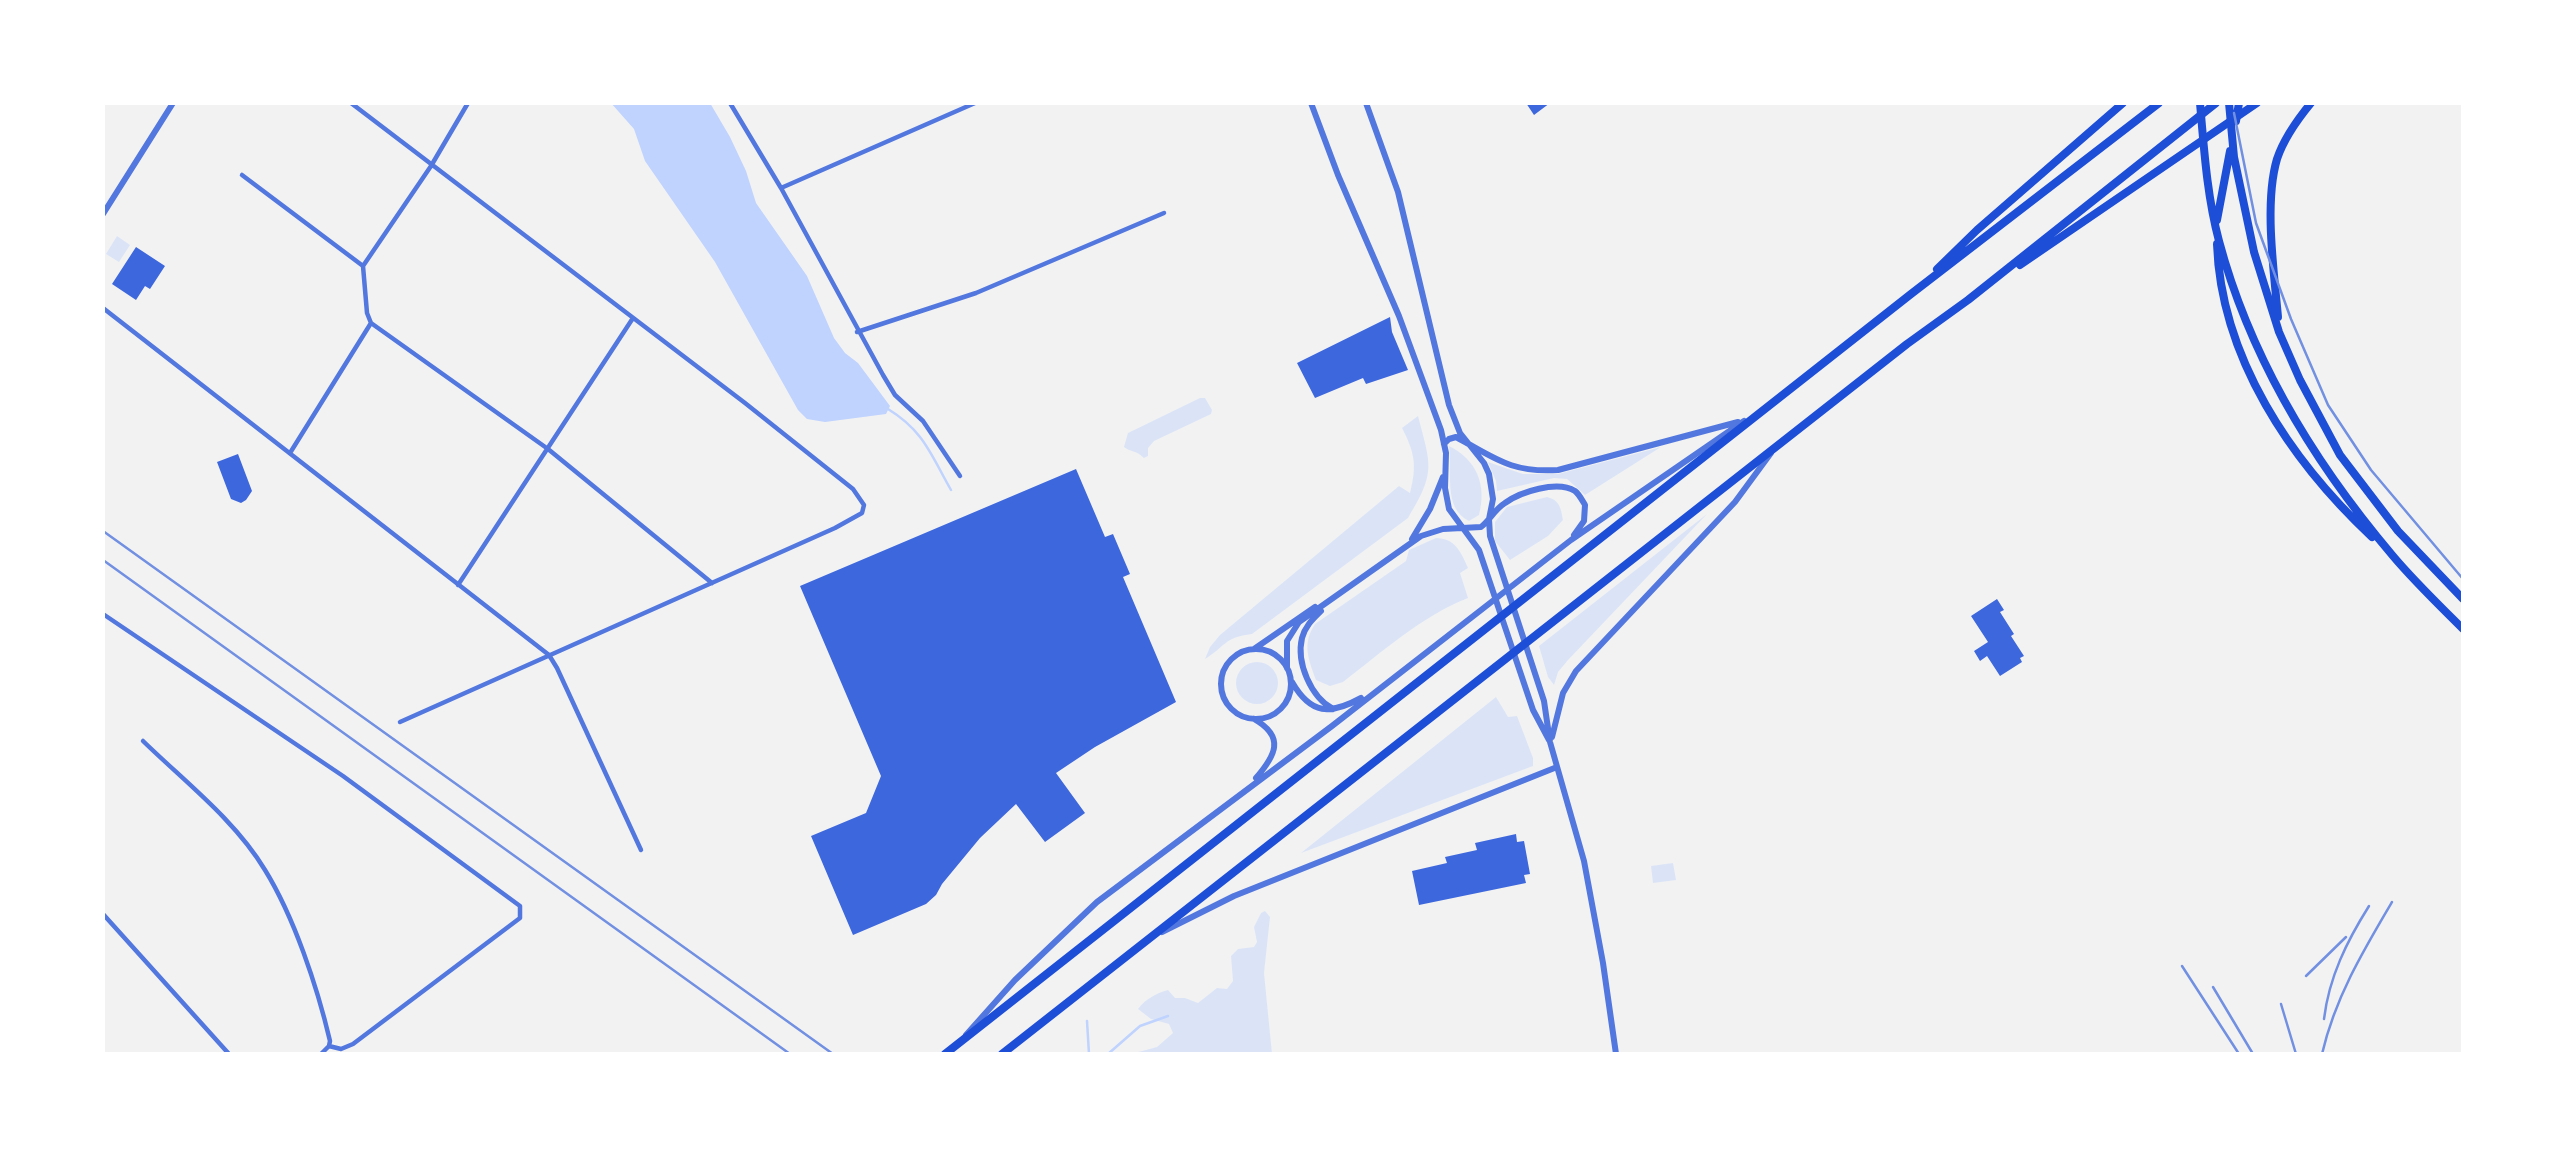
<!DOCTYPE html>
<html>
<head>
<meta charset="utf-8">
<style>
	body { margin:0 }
	#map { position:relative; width:2566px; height:1157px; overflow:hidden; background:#f2f2f2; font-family:"PT Sans Narrow",sans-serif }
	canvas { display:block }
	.frame { position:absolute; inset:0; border:105px solid #fff; pointer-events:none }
</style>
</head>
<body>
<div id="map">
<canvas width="2566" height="1157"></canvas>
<div class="frame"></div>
</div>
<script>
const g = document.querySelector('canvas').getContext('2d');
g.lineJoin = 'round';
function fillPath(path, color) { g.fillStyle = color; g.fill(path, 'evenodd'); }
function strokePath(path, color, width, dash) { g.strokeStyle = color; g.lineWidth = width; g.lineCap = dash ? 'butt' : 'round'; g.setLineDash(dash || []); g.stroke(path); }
const green = new Path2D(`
	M117,236L130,245L119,262L106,254Z
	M1200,398H1205L1212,410L1211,414L1154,441L1148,448V456L1144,458C1136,450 1130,452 1124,447L1128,433Z
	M1418,416C1431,466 1436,472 1408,518L1252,634C1224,637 1225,647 1205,659L1210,647L1220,635L1399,486L1410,493C1417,466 1415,453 1402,428Z
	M1449,446C1477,460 1487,485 1479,515L1469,521C1442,508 1453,470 1449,446Z
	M1661,447L1585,495L1567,479L1554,478L1497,491L1496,481L1488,462L1523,474H1558Z
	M1547,497C1560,500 1561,509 1563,520L1548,536L1510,560L1495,541V522L1507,507Z
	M1707,514L1568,660L1558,672L1554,685L1548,677L1539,646Z
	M1436,538C1455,538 1461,552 1468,568L1460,573L1468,598C1422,616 1382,652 1343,682L1330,686L1316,680C1308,658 1302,644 1315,624L1406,561L1409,550Z
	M1236 683a21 21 0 1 1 42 0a21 21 0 1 1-42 0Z
	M1496,697L1508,717L1517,716L1533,758V766L1301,853Z
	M1673,863L1676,880L1653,883L1651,866Z
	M1265,911L1270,917L1264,973L1272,1054H1131L1157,1047L1173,1033L1169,1024L1151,1019L1138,1009C1145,999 1157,993 1168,990L1175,998H1185L1198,1003L1217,988L1227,989L1233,981L1231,956L1238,949L1254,947L1257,942L1254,927L1261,913Z`);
const water = new Path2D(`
	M611,103H710L730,137L746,171L756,203L807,276L834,338L845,353L858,363L890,406L886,414L825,422L807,419L798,410L715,262L645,161L634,129Z`);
const stream = new Path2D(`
	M888,409C924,431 931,455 951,490
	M1087,1021L1089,1054
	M1108,1054L1140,1026L1168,1016`);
const building = new Path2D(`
	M1526,103H1550L1534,115Z
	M136,247L165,266L150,289L145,286L136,300L112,284Z
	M1390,317L1392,332L1408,370L1366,384L1363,378L1315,398L1297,363Z
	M238,454L252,491L246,500L241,503L231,499L217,462Z
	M1076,469L1105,537L1113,534L1130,574L1123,577L1176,702L1095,747L1056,773L1085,813L1045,842L1016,804L980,838L942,884L936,895L926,904L853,935L811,836L866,813L881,776L800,586Z
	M1997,599L2004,610L2000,612L2014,634L2011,636L2024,656L2020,658L2022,662L2000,676L1987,656L1980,661L1974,651L1988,642L1971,616Z
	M1516,834L1517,842L1524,841L1530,874L1524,875L1526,883L1419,905L1412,871L1447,863L1445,857L1477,850L1475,843Z`);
const minor = new Path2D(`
	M351,103L745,403L853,489L864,505L862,513L835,528L400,722
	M730,103L781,188L883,375L895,395L923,421L960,476
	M242,175L363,266L367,313L371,323L548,449L712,583
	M781,188L975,103
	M363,266L431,166L468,103
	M103,308L549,655L557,668L641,850
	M857,332L976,293L1164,213
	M290,453L371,323
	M458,585L633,318
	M103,614L343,776L520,906V918L353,1044L341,1049L329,1046
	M143,741C184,781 235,820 265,870C294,917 317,986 330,1041L329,1046L321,1054
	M103,914L229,1054`);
const tertiary = new Path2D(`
	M1311,103L1338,175L1399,316L1441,430L1446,453L1445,488L1449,509L1479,550L1533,710L1549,740
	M1366,103L1398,192L1449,405L1460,433L1484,463L1489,474L1493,499L1489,519L1490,536L1544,701L1550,742L1584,861L1603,963L1616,1054
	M103,214L173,103
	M1444,444L1449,439L1456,437C1495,458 1511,473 1558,470L1738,422
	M1412,539L1430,509L1443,477
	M1321,611C1313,619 1305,626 1302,638C1296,663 1311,697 1333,709
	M1254,649L1315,607
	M1221 684a35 35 0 1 1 70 0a35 35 0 1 1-70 0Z
	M1287,668V641L1299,622L1421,536L1443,529L1481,527C1490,520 1495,509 1505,503C1520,492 1557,480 1575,491C1579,494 1582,500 1585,505L1584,521L1574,535
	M1292,682C1311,715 1330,715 1361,698
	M1254,719C1286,737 1275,756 1256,778
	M1552,737L1563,693L1576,671L1735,502L1771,453
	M1162,932L1234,896L1557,767
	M966,1035L1015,980L1097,902L1332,726L1571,540L1744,421`);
const primary = new Path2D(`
	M2200,103C2204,149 2207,196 2219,241C2250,357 2315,464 2393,556C2414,581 2439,605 2463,629
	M2229,103L2234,157L2254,252L2279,332L2300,380L2340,455L2398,531L2463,599
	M2236,121L2239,103
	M2217,220L2230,151
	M2217,244C2221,358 2291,461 2372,537
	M2278,317C2274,271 2264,203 2277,159C2284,138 2297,120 2311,103`);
const trunk = new Path2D(`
	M2020,265L2257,103
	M1937,269L1977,230L2123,103
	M945,1054L1911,294L2159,103
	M1002,1054L1907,344L1968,300L2216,103`);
const rail = new Path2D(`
	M2234,113L2256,223L2291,319L2328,405L2371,470L2463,579
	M103,531L833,1054
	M103,560L790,1054
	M2182,966L2239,1054
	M2306,976L2346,937
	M2213,987L2253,1054
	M2281,1004L2296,1054
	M2324,1019C2329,977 2347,941 2369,906
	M2322,1054C2335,998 2363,951 2392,902`);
fillPath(green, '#dbe4f7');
fillPath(water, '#bfd3fe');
strokePath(stream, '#bfd3fe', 2.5);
fillPath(building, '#3d67dc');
strokePath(minor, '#5277de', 4.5);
strokePath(tertiary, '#5277de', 6);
strokePath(primary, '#1d4ed8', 8);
strokePath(trunk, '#1d4ed8', 8);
strokePath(rail, '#7290e2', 2.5);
</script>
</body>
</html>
